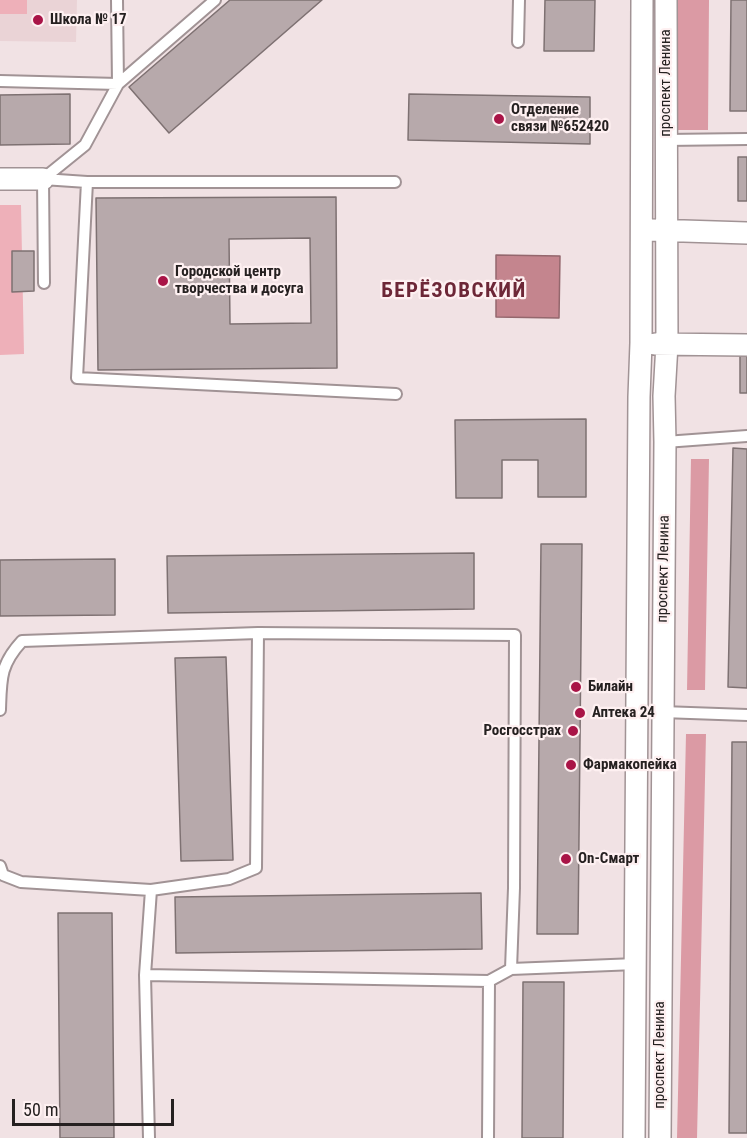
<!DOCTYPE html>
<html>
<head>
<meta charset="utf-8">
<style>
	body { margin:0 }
	#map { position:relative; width:747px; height:1138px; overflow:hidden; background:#f1e2e4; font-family:"Roboto Condensed",sans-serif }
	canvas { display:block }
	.scale { position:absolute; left:12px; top:1099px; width:162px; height:27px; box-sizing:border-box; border:3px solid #252020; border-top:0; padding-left:8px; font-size:18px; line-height:21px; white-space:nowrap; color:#252020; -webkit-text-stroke:4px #fef0f1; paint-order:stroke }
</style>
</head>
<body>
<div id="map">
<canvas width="747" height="1138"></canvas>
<div class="scale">50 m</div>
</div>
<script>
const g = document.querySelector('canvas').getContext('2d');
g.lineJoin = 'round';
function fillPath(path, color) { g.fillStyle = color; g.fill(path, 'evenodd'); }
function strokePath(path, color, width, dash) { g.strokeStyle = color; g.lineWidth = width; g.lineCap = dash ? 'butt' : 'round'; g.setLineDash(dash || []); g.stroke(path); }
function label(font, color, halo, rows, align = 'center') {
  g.font = font + ' "Roboto Condensed",sans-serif'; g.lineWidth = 4.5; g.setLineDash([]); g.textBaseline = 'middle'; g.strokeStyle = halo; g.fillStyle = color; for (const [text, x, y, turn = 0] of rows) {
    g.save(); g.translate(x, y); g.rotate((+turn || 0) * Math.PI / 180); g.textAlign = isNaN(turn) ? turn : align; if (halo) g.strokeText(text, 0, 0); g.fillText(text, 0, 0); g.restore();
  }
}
const built = new Path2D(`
	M0,0H77L76,42L0,41Z`);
const green = new Path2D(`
	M0,0H27V14H0Z
	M0,205H21L24,354L0,355Z`);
const forest = new Path2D(`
	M676,0H709L708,130H676Z
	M691,459H709L705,690H687Z
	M686,734H706L697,1138H677Z`);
const water = new Path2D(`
	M496,255L560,256L559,318L496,317Z`);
const building = new Path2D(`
	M230,0H322L169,133L129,87Z
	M545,0H595L594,51H544Z
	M731,0H747V111H730Z
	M70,94V144L0,145V95Z
	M409,94L590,97V144L408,140Z
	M738,157H747V201H738Z
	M336,197L337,368L98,370L96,198ZM310,238L311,323L230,324L229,239Z
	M12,251H34V291L12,292Z
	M740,350H747V393H740Z
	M586,419V497H538V460H502V498H456L455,420Z
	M733,448L747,449V688L728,687Z
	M541,544H582L578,934H537Z
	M474,553V609L168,613L167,556Z
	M115,559V615L0,616V560Z
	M226,657L233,860L181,861L175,658Z
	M732,742H747V1133H729Z
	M481,893L482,949L176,953L175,897Z
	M58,913H112L114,1138H60Z
	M523,982H564L563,1138H522Z`);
const lane = new Path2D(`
	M518,42L519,0
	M0,81L118,84L215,0
	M665,140L747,139
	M43,179L87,182H395
	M43,179L85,145L118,84L117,0
	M43,179L44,283
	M87,182L77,378L396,394
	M665,442L747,436
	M0,710C1,679 0,665 22,641L258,633
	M662,712L747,715
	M0,866L3,875L21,882L151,890L145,975
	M151,890L229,879L256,868L258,633L515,635L514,888L511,969L636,964
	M149,1138L145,975L489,981L511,969
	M488,1138L489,981`);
const street = new Path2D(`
	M0,179H43
	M652,230L747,233
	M655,344L747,345
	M634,1138L639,397L641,343L642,0
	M660,1138L665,442L664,396L667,344L666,0`);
const markers = [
	[38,20,6,"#a91447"],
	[499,119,6,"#a91447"],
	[163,281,6,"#a91447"],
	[576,687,6,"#a91447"],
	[580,713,6,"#a91447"],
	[573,731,6,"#a91447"],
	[571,765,6,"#a91447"],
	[566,859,6,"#a91447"]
];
const poiNames = [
	["Школа № 17",50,20],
	["Отделение",511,110],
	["связи №652420",511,127],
	["Городской центр",175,272],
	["творчества и досуга",175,289],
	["Билайн",588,687],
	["Аптека 24",592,713],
	["Росгосстрах",561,731,"right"],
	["Фармакопейка",583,765],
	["On-Смарт",578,859]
];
const streetNames = [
	["проспект Ленина",666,83,-90],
	["проспект Ленина",664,569,-89],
	["проспект Ленина",660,1055,-90]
];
const districtNames = [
	["БЕРЁЗОВСКИЙ",454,292]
];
fillPath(built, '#ead3d6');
fillPath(green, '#eeb0b9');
fillPath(forest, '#db9aa4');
fillPath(water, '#c4858e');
strokePath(water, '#94676d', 1.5);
fillPath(building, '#b7a9ab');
strokePath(building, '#7e7172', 1.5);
strokePath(lane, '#a19395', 14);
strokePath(street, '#a19395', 24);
strokePath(lane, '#fff', 10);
strokePath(street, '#fff', 21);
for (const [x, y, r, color] of markers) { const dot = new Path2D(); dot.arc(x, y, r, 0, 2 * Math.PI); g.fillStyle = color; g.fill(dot); strokePath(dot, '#fef0f1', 2); }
label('bold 15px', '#252020', '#fef0f1', poiNames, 'left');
label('15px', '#252020', '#fef0f1', streetNames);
g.letterSpacing = '1.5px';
label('bold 21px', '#6d2737', '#fef0f1', districtNames);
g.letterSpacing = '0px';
</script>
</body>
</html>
